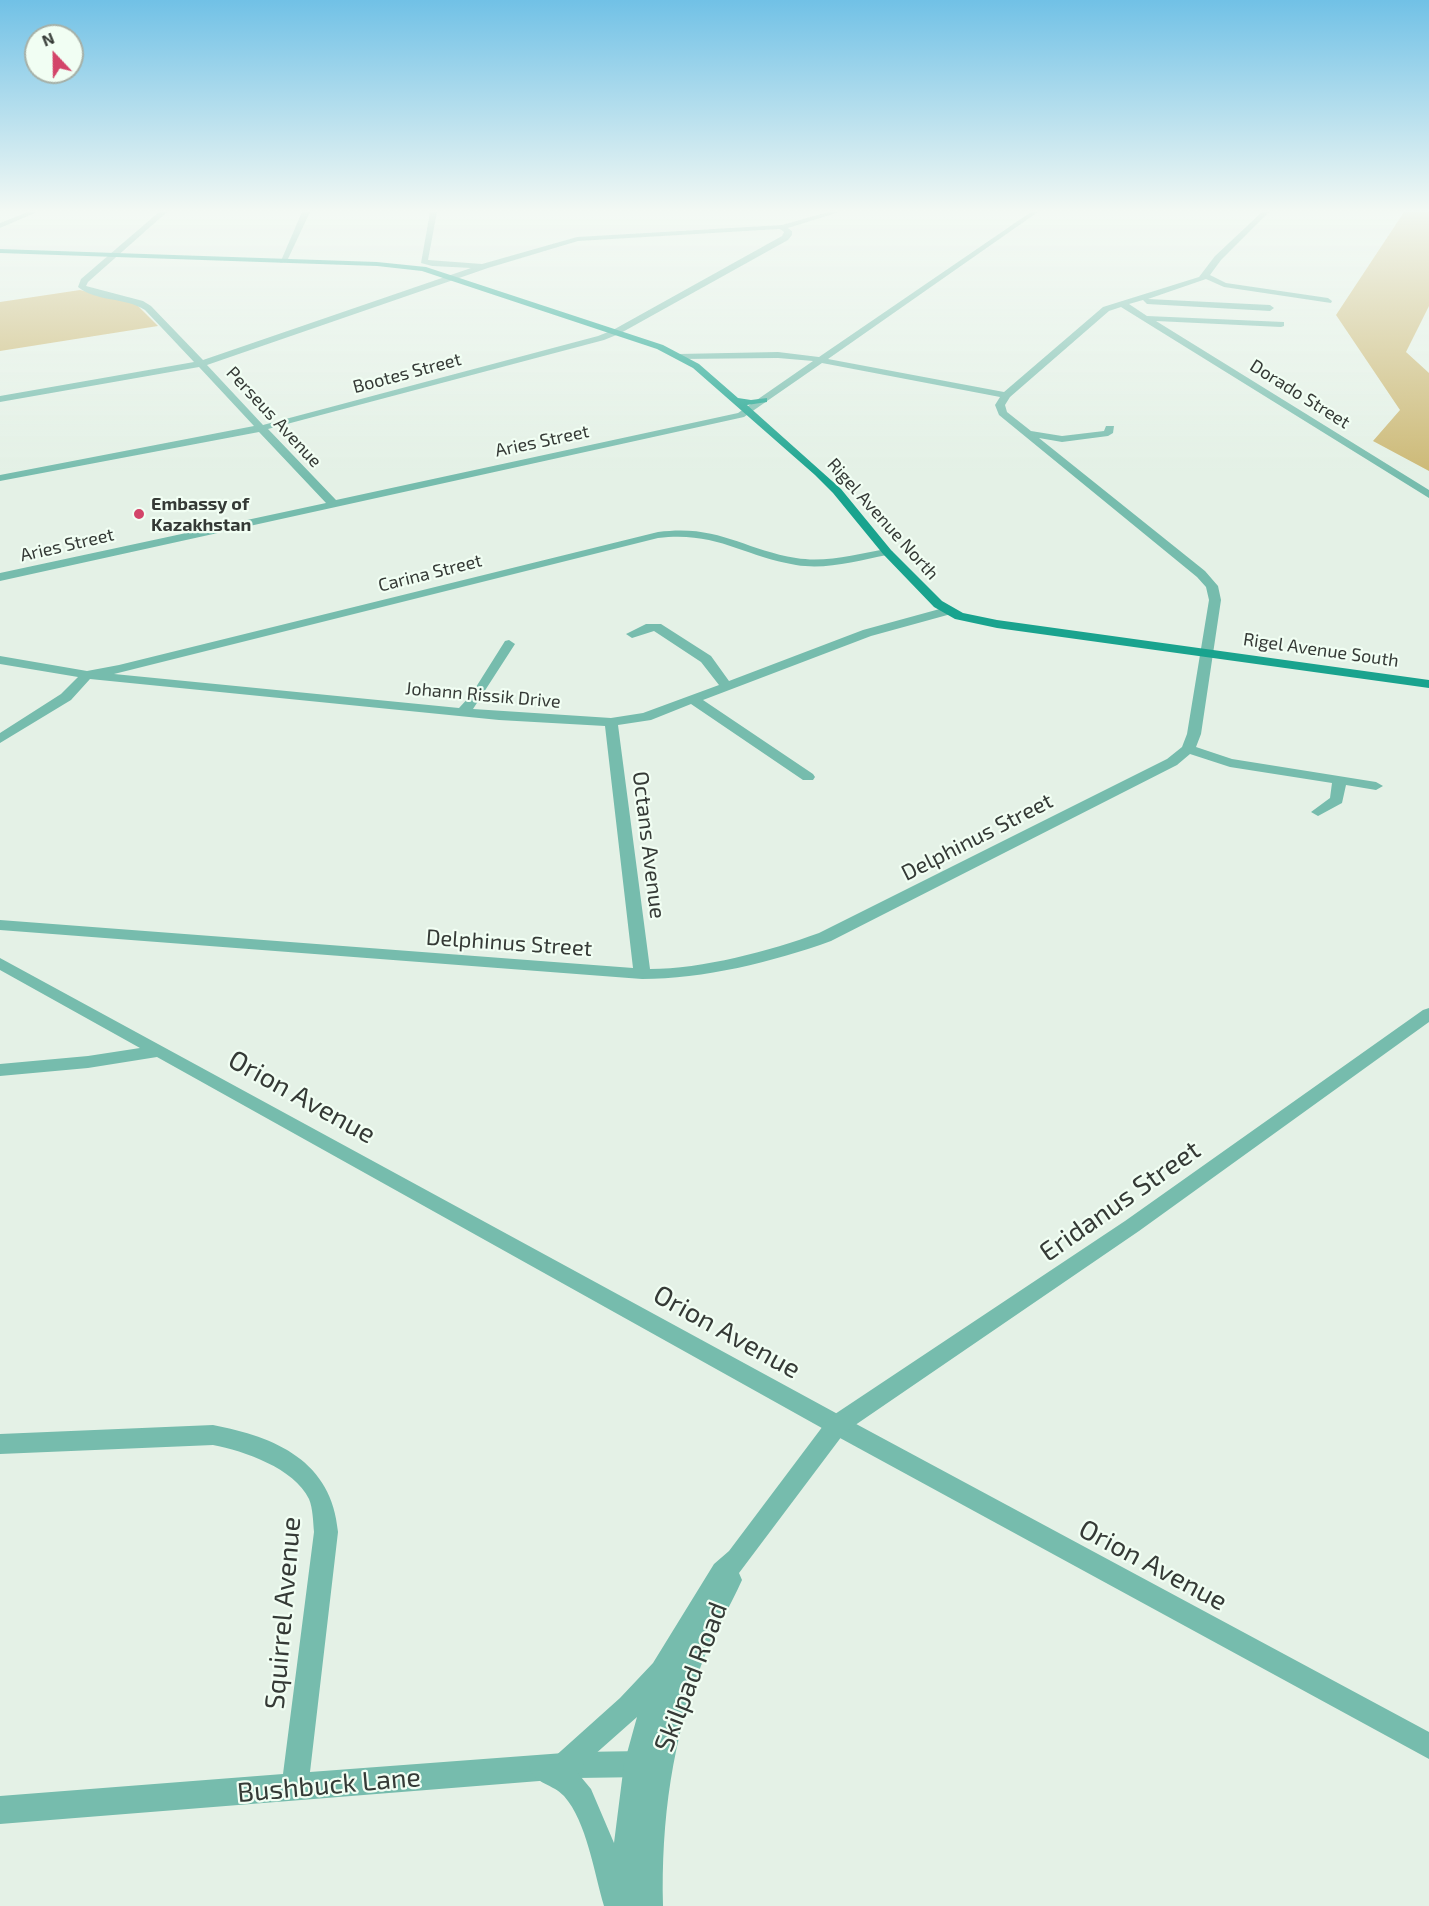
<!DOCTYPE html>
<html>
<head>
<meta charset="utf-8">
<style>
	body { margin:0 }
	#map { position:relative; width:1429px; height:1906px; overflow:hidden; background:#e4f1e6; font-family:"Exo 2",sans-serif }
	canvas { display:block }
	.north { position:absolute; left:24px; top:24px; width:60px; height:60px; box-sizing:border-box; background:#f1fef3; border:2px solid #a6b0a7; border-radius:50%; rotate:338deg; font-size:16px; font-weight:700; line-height:24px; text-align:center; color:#353a36 }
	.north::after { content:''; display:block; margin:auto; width:21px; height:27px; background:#d34469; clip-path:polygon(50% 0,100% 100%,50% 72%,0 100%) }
</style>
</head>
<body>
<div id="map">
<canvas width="1429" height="1906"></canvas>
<div class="north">N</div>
</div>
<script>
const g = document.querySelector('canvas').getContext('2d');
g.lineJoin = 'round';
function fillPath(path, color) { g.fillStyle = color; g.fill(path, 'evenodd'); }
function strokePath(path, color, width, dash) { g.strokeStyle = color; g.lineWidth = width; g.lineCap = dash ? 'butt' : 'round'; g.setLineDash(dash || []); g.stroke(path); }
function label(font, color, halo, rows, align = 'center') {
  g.font = font + ' "Exo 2",sans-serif'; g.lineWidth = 4.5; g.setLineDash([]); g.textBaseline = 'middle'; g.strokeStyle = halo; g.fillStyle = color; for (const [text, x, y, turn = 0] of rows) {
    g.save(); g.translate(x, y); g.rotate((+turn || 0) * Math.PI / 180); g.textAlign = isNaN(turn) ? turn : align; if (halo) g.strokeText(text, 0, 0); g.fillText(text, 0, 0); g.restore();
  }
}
const green = new Path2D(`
	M1404,212H1429V306L1406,352L1429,373V471L1373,441L1400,410L1336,315Z
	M80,290L135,303L158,326L0,351V302Z`);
const minor = new Path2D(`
	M28,212H37L0,228V223Z
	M159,212H167L88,282L86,286L143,301L151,306L203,360L471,268L432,266L421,263L430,212H437L428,260L482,264L577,237L782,225L828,212H839L788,228L792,231V235L788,240L619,334L604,340L268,429L336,500L738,413L813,361L778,358L681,359L676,356L678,354L778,352L819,357L1031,212H1038L828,359L1004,392L1103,307L1199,277L1215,256L1262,212H1269L1221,260L1210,275L1226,283L1328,298L1332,301L1331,303L1224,287L1206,279L1148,299L1270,305L1274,308L1270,311L1147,304L1143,300L1129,304L1147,316L1284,322V326L1281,327L1156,321L1429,490V498L1121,307L1109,311L1010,397L1005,405L1007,412L1031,431L1062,436L1104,431L1106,426H1114L1113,433L1108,436L1062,442L1039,438L1205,571L1218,586L1221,600L1201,734L1196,747L1232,759L1376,782L1383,786L1376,790L1346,785L1342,803L1318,816L1311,812L1330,798L1332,783L1230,767L1190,754L1177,765L831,941C773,962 703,979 642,979L0,930V920L633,968L605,726L499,720L90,679L71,700L0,743V733L61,694L78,677L0,664V656L87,671L119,665L658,532C718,524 742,549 796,558C826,563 857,554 887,549L893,552L887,555C857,561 826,570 796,565C742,556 717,531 658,538L114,674L459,708L471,695L505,641L509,640L515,644L473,709L611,718L643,713L719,685L701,662L654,631L632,638L626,634L646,624H661L711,656L729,681L863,630L947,607L951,608V614L871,636L703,700L813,774L815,777L813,780H803L691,704L651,720L618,725L650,969C702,969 770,951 819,933L1167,759L1182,747L1187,734L1209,600L1206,587L1197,577L999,415L995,405L1000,397L822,363L744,417L0,581V573L326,503L259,432L0,481V475L254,426L199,367L0,402V396L194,362L145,310C125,297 96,302 78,287L81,279ZM780,229L784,232L782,236L613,330L598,336L263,425L207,365L488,268L578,241Z
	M302,212H310L287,261L280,263Z
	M0,958L845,1418L1429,1732V1759L829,1432L157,1057L88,1068L0,1076V1064L88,1056L140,1048L0,970Z
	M213,1425C276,1437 332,1461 338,1532L310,1772L577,1752L645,1751L654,1755L658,1764L654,1773L645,1777L577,1778L0,1824V1796L283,1774L314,1532C313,1521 313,1509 309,1499C294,1468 244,1451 213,1445L0,1454V1434Z`);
const tertiary = new Path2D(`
	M1429,1008V1022L1139,1231L845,1432L739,1573L742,1580C730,1607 715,1631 704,1658C672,1738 661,1821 663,1906H604C594,1873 587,1822 564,1796C553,1784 535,1784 529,1768L533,1759L542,1755L552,1759L620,1698L653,1663L714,1564L729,1551L829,1418L1125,1221L1423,1010ZM637,1717L624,1764L614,1843L591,1789L576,1771Z`);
const secondary = new Path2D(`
	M0,249L377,262L426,267L663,345L699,364L738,398L751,400L767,398V402L747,405L841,489L891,550L942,601L963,613L997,620L1429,680V688L997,628L955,619L934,607L883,554L833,493L815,475L693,368L657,349L422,271L377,266L0,253Z`);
const markers = [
	[139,514,6,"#d34469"]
];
const farStreetnames = [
	["Bootes Street",407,373,-15],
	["Dorado Street",1300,394,32],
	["Perseus Avenue",274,417,47],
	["Aries Street",542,441,-12],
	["Rigel Avenue North",883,519,48],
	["Aries Street",67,545,-13],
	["Carina Street",430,573,-14],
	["Rigel Avenue South",1321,650,8],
	["Johann Rissik Drive",483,695,5]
];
const farPoinames = [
	["Embassy of",151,504],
	["Kazakhstan",151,525]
];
const streetNames = [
	["Delphinus Street",977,837,-27],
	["Octans Avenue",649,845,83],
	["Delphinus Street",509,943,4]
];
const nearStreetnames = [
	["Orion Avenue",302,1097,29],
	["Eridanus Street",1120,1201,-35],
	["Orion Avenue",727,1332,29],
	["Orion Avenue",1153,1565,28],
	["Squirrel Avenue",283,1613,-85],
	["Skilpad Road",691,1677,-69],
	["Bushbuck Lane",329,1785,-5]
];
fillPath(green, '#ccb874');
fillPath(minor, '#76bcad');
fillPath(tertiary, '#76bcad');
fillPath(secondary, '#19a38e');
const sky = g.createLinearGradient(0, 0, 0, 478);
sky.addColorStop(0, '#71c1e6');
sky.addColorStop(0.44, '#f3f9f4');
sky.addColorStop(1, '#f3f9f400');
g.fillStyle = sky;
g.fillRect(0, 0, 1429, 478);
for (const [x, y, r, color] of markers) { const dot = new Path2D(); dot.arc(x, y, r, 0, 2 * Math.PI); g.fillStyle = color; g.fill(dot); strokePath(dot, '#f1fef3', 2); }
label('18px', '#353a36', '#f1fef3', farStreetnames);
label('bold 18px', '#353a36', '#f1fef3', farPoinames, 'left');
label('22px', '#353a36', '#f1fef3', streetNames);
label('27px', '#353a36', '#f1fef3', nearStreetnames);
</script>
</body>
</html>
